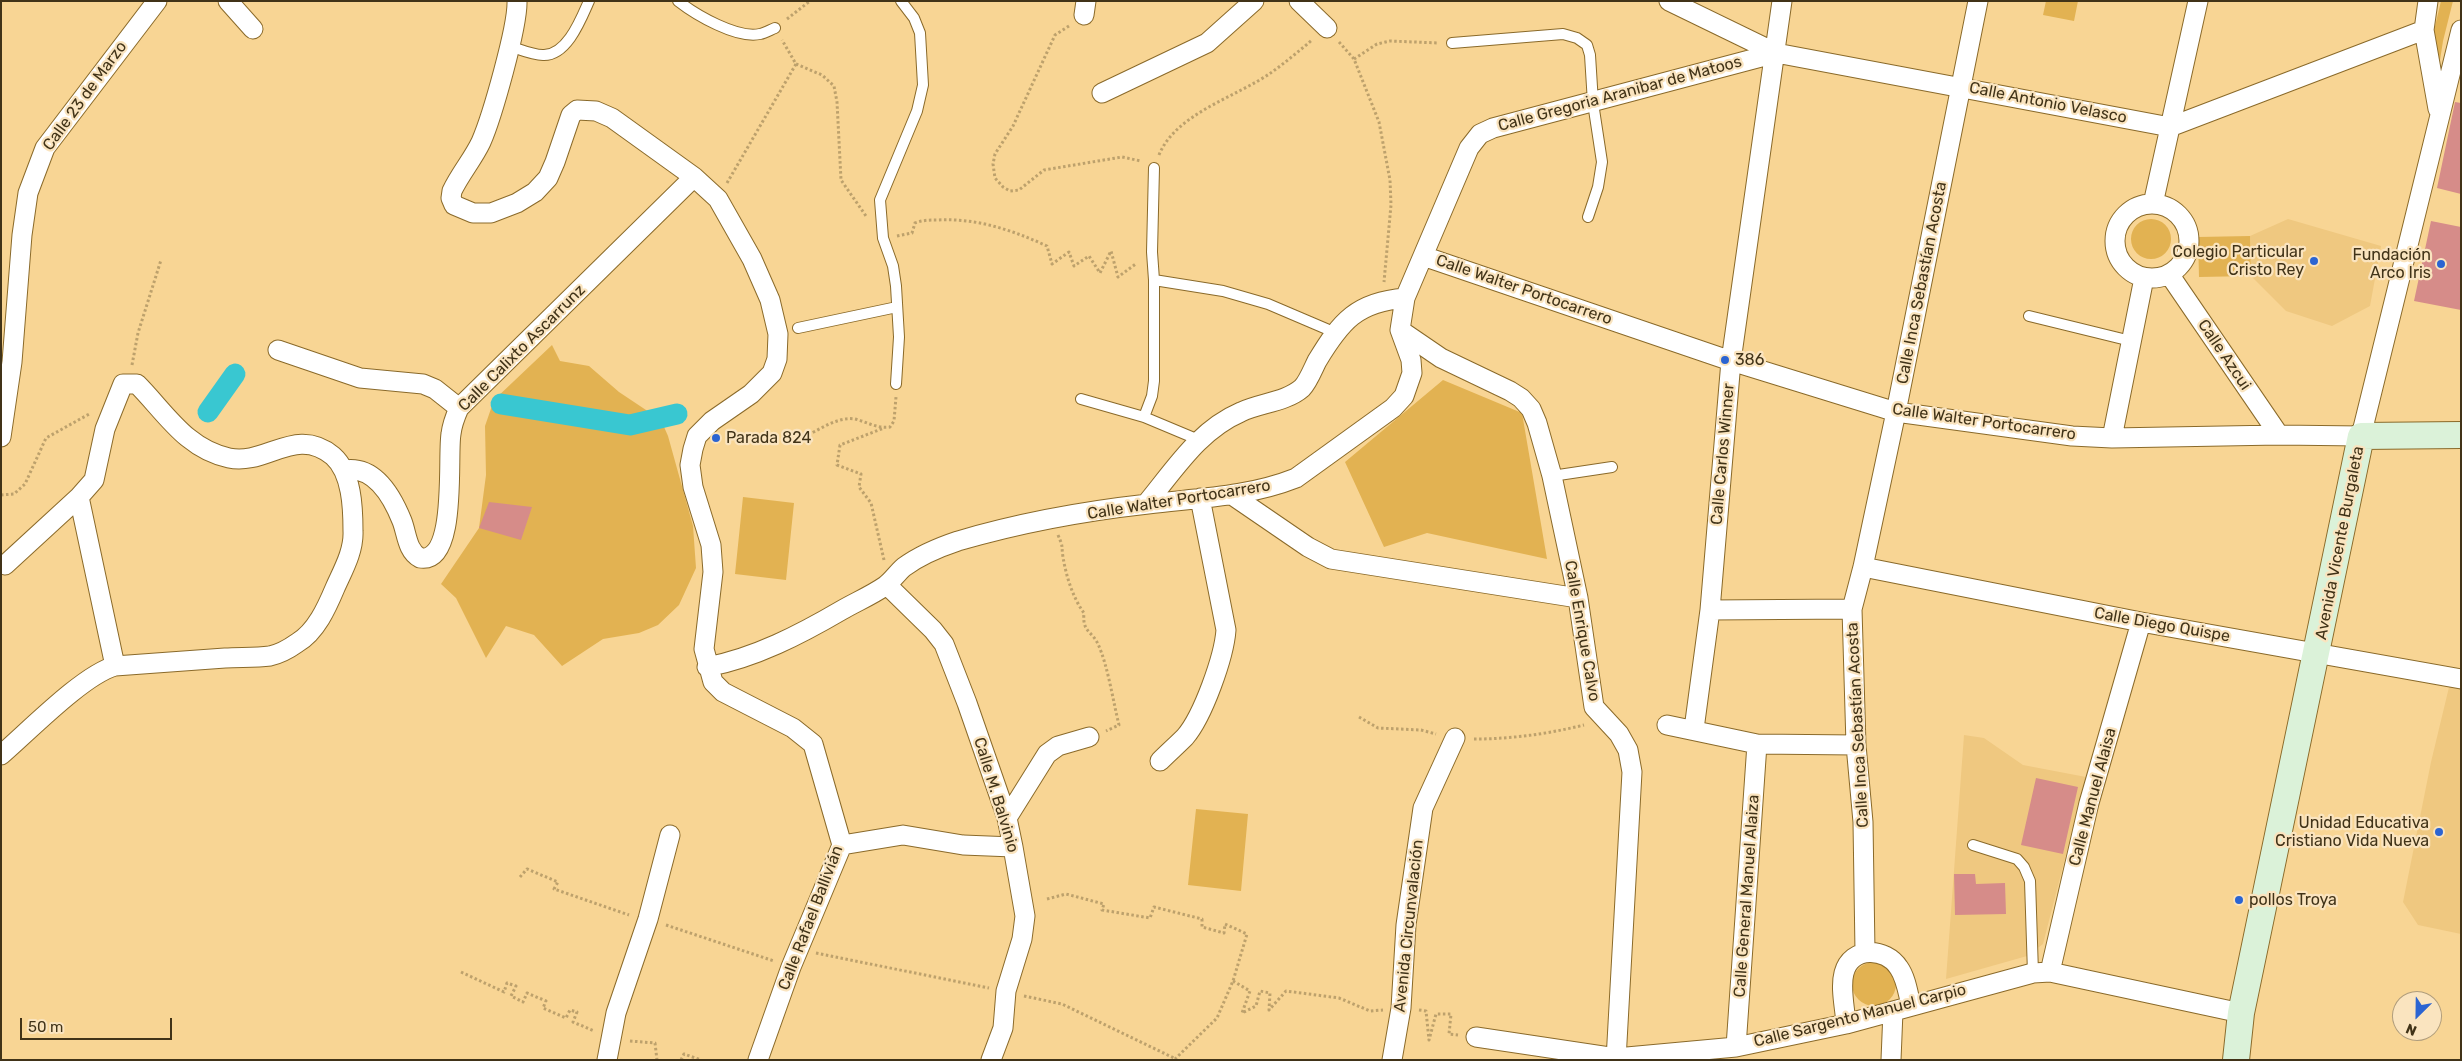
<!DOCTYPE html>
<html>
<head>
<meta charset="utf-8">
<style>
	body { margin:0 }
	#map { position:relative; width:2462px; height:1061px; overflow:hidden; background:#f8d594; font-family:Rubik,sans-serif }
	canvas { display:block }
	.frame { position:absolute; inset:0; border:2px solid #413318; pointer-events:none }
	.north { position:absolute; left:2392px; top:991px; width:50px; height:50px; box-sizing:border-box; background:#fae4bf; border:1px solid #b09d7c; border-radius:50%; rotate:203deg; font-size:14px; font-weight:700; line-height:20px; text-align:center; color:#413318 }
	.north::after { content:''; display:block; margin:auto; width:18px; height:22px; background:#2b64d2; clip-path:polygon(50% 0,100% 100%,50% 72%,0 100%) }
	.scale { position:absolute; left:20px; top:1018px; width:152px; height:22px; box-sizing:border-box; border:2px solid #413318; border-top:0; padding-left:6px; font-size:15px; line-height:18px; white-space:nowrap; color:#413318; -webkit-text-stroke:4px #fae4bf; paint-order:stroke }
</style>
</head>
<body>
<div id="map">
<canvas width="2462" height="1061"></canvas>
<div class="frame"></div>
<div class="north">N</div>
<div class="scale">50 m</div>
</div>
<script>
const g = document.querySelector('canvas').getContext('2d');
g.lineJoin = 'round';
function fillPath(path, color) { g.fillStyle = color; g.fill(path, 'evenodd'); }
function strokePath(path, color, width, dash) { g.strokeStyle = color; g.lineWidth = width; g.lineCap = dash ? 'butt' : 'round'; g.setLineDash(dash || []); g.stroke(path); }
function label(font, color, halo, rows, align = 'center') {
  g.font = font + ' Rubik,sans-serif'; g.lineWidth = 4.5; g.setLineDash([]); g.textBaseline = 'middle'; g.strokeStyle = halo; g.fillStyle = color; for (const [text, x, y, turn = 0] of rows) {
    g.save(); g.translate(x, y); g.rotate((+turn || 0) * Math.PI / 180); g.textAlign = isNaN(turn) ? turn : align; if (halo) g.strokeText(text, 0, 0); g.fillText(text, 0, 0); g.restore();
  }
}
const built = new Path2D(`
	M2288,219L2381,246L2370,306L2332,326L2286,311L2251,276L2250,236Z
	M2450,683L2461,686V934L2418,925L2403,902L2431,762Z
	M1964,735L1984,738L2023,765L2086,777L2043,944L2027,956L1946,979Z`);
const green = new Path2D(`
	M2046,1H2078L2074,21L2043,15Z
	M2441,1H2453L2443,41L2437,79L2432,39Z
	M2131 239a20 20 0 1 1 40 0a20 20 0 1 1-40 0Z
	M2250,236L2251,276L2199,277L2198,237Z
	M552,345L560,361L589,366L619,392L661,420L668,436L693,526L696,568L679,605L658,625L639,633L603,639L562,666L534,635L506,626L486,658L456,598L441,584L479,528L486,475L485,426L494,400Z
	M1443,380L1522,413L1547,559L1427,533L1384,547L1345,462Z
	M743,497L794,503L786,580L735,574Z
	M1196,809L1248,814L1241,891L1188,885Z
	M1852 984a22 22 0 1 1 44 0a22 22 0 1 1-44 0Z`);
const canal = new Path2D(`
	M501,404L630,425L677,414
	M208,412L235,374`);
const building = new Path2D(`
	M2455,102L2461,103V194L2437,188Z
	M2431,221L2461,227V310L2414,301Z
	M489,502L532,507L521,540L479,528Z
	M2036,778L2078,787L2063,854L2021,845Z
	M1954,874H1975L1976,884L2005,883L2006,914L1955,915Z`);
const path = new Path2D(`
	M787,19L810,1
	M1069,26L1055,35L1013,126L995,154L993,164L995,178L1003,187L1010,191L1019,190L1044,170L1122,157L1141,161
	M1339,42L1354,59L1379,122L1390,180L1391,205L1384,282
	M1354,59L1377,44L1390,41L1439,43
	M796,64L822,75L834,86L837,102L841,180L866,216
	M1159,155C1176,113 1237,97 1272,72C1286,62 1299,51 1312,40
	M727,183L796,64L782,40
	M897,236L912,233L915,223C923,220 929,220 938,220C977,218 1012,230 1047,246L1052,264L1069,252L1074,266L1089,256L1100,273L1111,251L1118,277L1137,263
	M132,365L138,333L161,260
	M804,437C819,430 838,416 855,419C867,422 878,429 890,427L894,421L896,397
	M1,495L14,494L25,484L46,438L91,413
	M1058,535C1064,549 1061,545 1063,557C1066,576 1073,598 1084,613C1082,632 1092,631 1098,644C1108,666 1113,701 1119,725L1106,731
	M884,560L871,503L859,487L861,474L837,465L840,445L884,428
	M1359,717L1378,728L1421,730L1436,734
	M1474,739C1512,739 1547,734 1584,725
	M520,877L527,869L558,882L554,889L629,915
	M1047,899L1066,894L1104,904L1102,910L1150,918L1154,907L1202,919V927L1224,933L1225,924L1247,934L1233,981L1217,1018L1175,1059
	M666,925L774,961
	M816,953L989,988
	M461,972L504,992L507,983L516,986L511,996L523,1002L527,993L546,1001L543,1008L566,1018L570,1010L577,1012L573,1022L594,1031
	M1233,981L1250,991L1242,1013L1256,1006L1260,991L1270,993L1269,1010L1286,991L1339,998L1370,1011L1383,1010
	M1024,996L1062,1004L1176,1059
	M1419,1010L1426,1011L1429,1040L1436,1014H1451L1449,1034L1458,1035
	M630,1041L655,1043L657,1060
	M681,1060L684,1054L701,1060`);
const lane = new Path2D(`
	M678,1C696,15 737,39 760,34C765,33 770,30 775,28
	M1452,43L1563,34L1577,38L1587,45L1590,55L1593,103L1602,162L1598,187L1588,217
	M509,46C519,49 532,55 543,55C567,56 581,19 589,1
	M1154,280L1223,291L1268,304L1336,333
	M2029,316L2131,341
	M798,328L897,307
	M896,384L899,337L896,286L893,266L883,238L880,200L917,111L923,85L920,33L914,18L901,1
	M1081,399L1144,417L1199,440
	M1144,417L1152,396L1154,381V280L1152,252L1154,168
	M1552,476L1612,467
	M1973,845L2017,859L2024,867L2030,881L2033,973`);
const street = new Path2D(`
	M228,1L253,29
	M517,1C518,26 492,117 481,142C473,159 460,174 452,191L451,198L454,205L473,213H491L517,203L535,192L548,178L555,162L571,115L577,110L596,111L612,118L694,177L718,199L752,259L770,300L778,334L777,359L772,373L751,394L712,421L697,436L693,449L690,465L693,487L711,545L713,572L704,649L713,682L723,692L793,728L813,744L842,845L791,967L758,1060
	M1299,1L1327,28
	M1669,1L1776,53L2170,127L2424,30
	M2428,1L2424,30L2438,109
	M1084,15L1086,1
	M1102,93L1207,43L1254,1
	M2153,204L2198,1
	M2115 241a37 37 0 1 1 74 0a37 37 0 1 1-74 0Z
	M1423,256L1731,361L1896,412L2072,436L2112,438L2279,435L2361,436L2461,30
	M2169,274L2279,435
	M1400,330L1441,358L1510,391L1521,398L1531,409L1537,423L1552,476L1578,598L1594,707L1619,734L1628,750L1632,772L1616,1060
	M278,350L360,378L423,384L435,389L459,408
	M1,437L12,362L22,235L28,193L45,148L157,1
	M2112,438L2144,278
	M344,470C374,465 392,496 402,521C407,534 407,551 420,558C458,564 447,456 451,434C452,425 455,417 459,408L694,177
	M1232,495L1308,547L1331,559L1578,598
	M1146,504C1175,469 1199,430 1241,412C1260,403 1286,402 1302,388C1308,382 1313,369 1317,361C1341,321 1357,302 1405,298
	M5,565L79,497
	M1863,567L2141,622L2461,679
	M887,585L933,630L944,644L967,703L1007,818L1013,847L1025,916L1022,939L1006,991L1003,1028L991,1060
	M1710,610L1852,609
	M707,667C755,658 801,634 842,610C856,602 872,595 885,586C892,581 897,573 904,567C919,556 940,547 958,541C1019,523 1085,511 1148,504C1198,498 1248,497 1296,478L1393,408L1404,396L1412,373L1411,360L1400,330L1405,298L1469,148L1480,134L1493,128L1776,53
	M1667,725L1757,744L1856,745
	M1694,729L1710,610L1731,361L1782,1
	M1,755C29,731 83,675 115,666C152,663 188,661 225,658C239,657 255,658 270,656C279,654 290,648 297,643C316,632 327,607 335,588C343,570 354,551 353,531C353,508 352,473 333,456C296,425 266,466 229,458C186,449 165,412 137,384H123L105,429L94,480L79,497L115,666
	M1160,761C1168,753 1177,745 1185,737C1203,716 1224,657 1226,630L1200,498
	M1007,818L1047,754L1058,746L1089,737
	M842,845L903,835L963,845L1013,847
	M1865,952L1863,822L1856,745L1852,609L1863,567L1896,412L1978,1
	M2050,972L2089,803L2141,622
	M1846,1024C1845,1008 1840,988 1844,973C1851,946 1886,947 1899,968C1906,978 1908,993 1911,1005
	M1476,1037L1616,1058L1736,1047L1846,1024L2033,973L2050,972L2241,1013
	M1736,1047L1757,744
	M607,1060L616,1013L648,919L670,835
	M1392,1060L1401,1008L1406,925L1423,808L1455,738
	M1891,1060L1893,1011`);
const secondary = new Path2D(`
	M2236,1060L2241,1013L2361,436L2461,435`);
const markers = [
	[2314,261,5,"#2b64d2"],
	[2441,264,5,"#2b64d2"],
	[1725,360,5,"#2b64d2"],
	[716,438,5,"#2b64d2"],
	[2439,832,5,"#2b64d2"],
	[2239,900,5,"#2b64d2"]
];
const streetNames = [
	["Calle Gregoria Aranibar de Matoos",1620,94,-15],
	["Calle 23 de Marzo",85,96,-54],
	["Calle Antonio Velasco",2048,103,11],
	["Calle Inca Sebastían Acosta",1922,283,-79],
	["Calle Walter Portocarrero",1524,290,19],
	["Calle Calixto Ascarrunz",522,348,-45],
	["Calle Azcui",2224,355,56],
	["Calle Walter Portocarrero",1984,422,8],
	["Calle Carlos Winner",1723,454,-85],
	["Calle Walter Portocarrero",1179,500,-9],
	["Avenida Vicente Burgaleta",2340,543,-79],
	["Calle Diego Quispe",2162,625,10],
	["Calle Enrique Calvo",1582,631,80],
	["Calle Inca Sebastían Acosta",1858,725,-93],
	["Calle M. Balvinio",996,795,73],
	["Calle Manuel Alaisa",2093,797,-75],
	["Calle General Manuel Alaiza",1747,896,-86],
	["Calle Rafael Ballivián",811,918,-69],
	["Avenida Circunvalación",1409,926,-84],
	["Calle Sargento Manuel Carpio",1860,1016,-14]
];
const poiNames = [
	["Colegio Particular",2304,252],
	["Cristo Rey",2304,270],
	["Fundación",2431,255],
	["Arco Iris",2431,273],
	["386",1735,360,"left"],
	["Parada 824",726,438,"left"],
	["Unidad Educativa",2429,823],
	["Cristiano Vida Nueva",2429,841],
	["pollos Troya",2249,900,"left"]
];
fillPath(built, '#efc880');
fillPath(green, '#e2b252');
strokePath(canal, '#39c7d1', 21);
fillPath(building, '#d68c89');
strokePath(lane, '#8a6a2a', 12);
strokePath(street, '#8a6a2a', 21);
strokePath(secondary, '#8a6a2a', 28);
strokePath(path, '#bda16c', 3, [2.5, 2.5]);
strokePath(lane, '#fff', 10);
strokePath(street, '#fff', 19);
strokePath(secondary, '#dbf2d9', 26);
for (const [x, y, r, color] of markers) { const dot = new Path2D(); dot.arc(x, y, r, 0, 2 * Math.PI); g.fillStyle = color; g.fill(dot); strokePath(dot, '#fae4bf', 2); }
label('16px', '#413318', '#fae4bf', streetNames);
label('16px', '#413318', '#fae4bf', poiNames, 'right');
</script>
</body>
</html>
